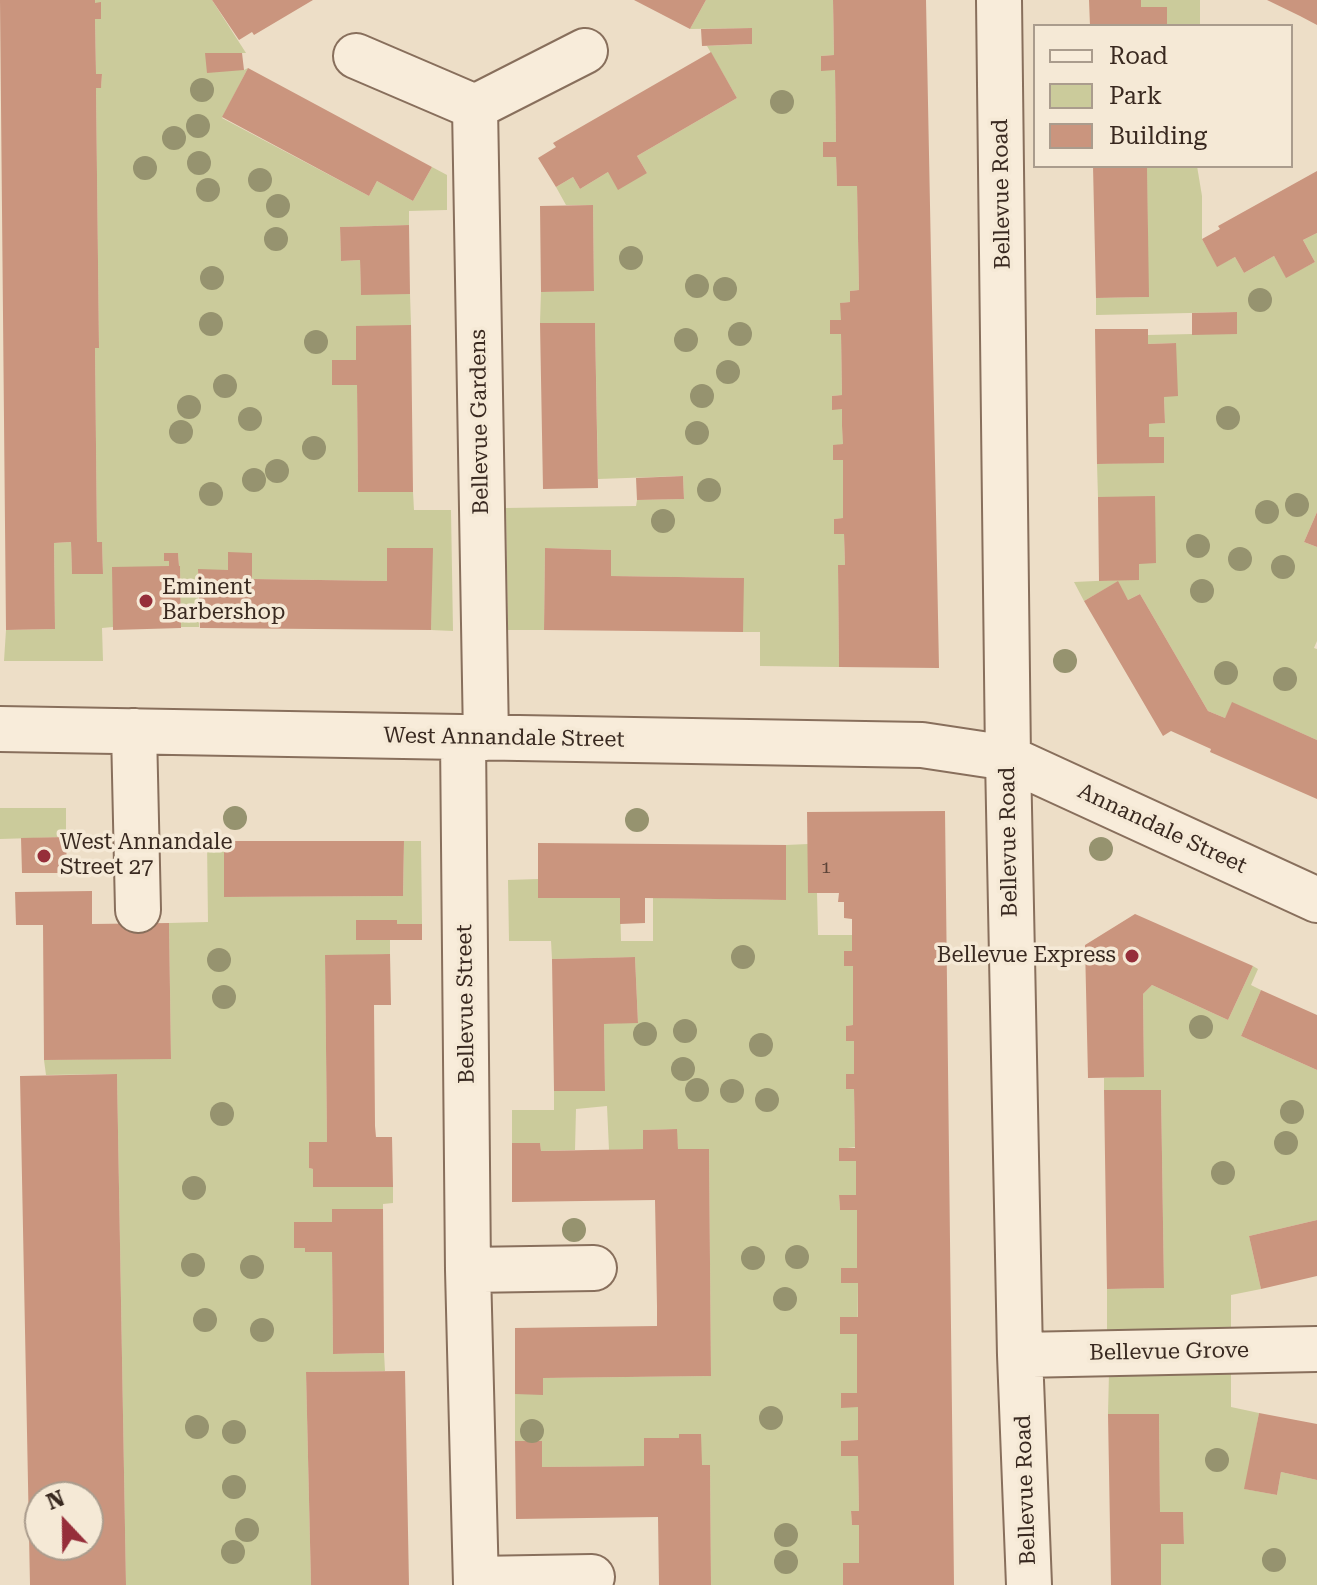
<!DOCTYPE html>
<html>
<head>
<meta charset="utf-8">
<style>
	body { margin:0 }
	#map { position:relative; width:1317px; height:1585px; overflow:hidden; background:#eddec7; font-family:"Roboto Serif",serif }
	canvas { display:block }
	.legend { position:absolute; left:1033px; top:24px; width:260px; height:144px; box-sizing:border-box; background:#f5e9d6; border:2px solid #aa9c8d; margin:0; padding:10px 14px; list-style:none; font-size:24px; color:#392920 }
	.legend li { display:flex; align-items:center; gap:16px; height:40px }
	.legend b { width:40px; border:2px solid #aa9c8d }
	.north { position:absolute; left:24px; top:1481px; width:80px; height:80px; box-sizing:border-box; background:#f5e9d6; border:2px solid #aa9c8d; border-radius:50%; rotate:338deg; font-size:22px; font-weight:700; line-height:32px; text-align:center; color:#392920 }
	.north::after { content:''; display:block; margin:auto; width:28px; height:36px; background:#962e3a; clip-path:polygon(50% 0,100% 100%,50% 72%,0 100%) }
</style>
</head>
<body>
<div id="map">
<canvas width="1317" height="1585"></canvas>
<ul class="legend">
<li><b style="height:10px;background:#f8ecda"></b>Road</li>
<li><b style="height:22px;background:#cbcb9b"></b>Park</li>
<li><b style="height:22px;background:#ca957e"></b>Building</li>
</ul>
<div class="north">N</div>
</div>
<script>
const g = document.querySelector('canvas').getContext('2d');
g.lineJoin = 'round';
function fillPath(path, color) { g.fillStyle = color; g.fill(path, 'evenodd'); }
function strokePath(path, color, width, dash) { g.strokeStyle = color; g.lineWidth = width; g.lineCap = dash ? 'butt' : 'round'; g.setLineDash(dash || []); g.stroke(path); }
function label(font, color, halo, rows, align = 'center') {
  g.font = font + ' "Roboto Serif",serif'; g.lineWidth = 7; g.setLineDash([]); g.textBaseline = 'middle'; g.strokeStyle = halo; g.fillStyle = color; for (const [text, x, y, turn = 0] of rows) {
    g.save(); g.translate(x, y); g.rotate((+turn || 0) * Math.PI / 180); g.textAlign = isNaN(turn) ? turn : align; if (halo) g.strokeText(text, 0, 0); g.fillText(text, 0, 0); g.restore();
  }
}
const green = new Path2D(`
	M95,0H212L246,53H206L244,70L248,68L222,118L369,196L377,181L413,201L432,167L447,175V210L409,211V225L340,227L341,261L360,260L361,294H410L411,325L356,360H332L333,385H357L358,492H413L414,510H451L453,631L431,630L432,548H387V581L252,579V553H229L228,570H198L199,627H181L180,567L179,566L178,553H165L169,561V566L113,627L102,628L103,661H4L6,630L55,629L54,543L71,542L72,574L103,573L102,543L97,542L95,348H99L96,88L101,87L102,74H96L95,19L101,18V3H95Z
	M706,0H833L834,55L821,56V70H835L836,142H823V157H836L837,186H857L859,290L850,291V302L841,303V320H830L841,334L842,395L832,396L833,409H842L843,444L833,446V460H843V518L834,519V534H844L845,565L838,566L839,667L760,666V632H743V578L611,576V550L545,548L544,630H508L506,508L636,506L637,500L684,499L683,476L598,479L595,323H540L541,292L594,290L593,205H566L556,187L573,177L580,189L608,172L647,173L637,156L737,98L707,46L752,44V28L690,29Z
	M1141,0H1200V26H1167L1166,7H1141Z
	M1147,166H1197L1202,196V239L1217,266L1235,257L1244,273L1274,256L1286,277L1315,262L1303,240L1317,233V512L1304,542L1317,547V641L1314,648L1317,649V740L1233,703L1225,718L1208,711L1140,594L1128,600L1117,582L1084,601L1074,582L1139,579V564L1154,497H1098L1097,464L1164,462V437H1149V424L1165,423L1164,397L1176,343L1148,344V335L1237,333L1236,312L1096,315V298L1148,297Z
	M0,808H66V837L0,839Z
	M207,841H224L225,897L403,896L404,841H421L422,924H397L396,920H357L390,940V954L325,956L327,1142H310L309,1168L313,1169V1187H393V1203L383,1204V1209H333L332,1222H295L294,1248H305L306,1252H332L333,1354L384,1353L385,1371L306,1372L311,1585H126L117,1074L46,1075L44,1060L171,1058L169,923L208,922Z
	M808,844V892L817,893L818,935H852V951L844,966H853V1025L846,1026V1041H854V1074L846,1088L854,1089L855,1147L839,1149L856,1161V1195H839L840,1210H857V1268H841V1283H858L857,1393H841V1407H858V1440L841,1441V1456H858L859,1511H851L852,1525H859V1563L843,1585H711L710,1465H702L679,1438H644V1466L542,1467V1441H515V1394H543V1378L711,1376L709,1149H678L676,1129L643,1130V1149L609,1150L607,1106L576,1109L575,1150L541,1151L540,1143H512V1110H554V1091H605L604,1024L638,1022L635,957L552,959L551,941H509L508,880L538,879V898H620L621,941H653V898L786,900V845Z
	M1253,966L1258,969L1251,985L1261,990L1241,1036L1317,1070V1220L1249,1236L1261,1289L1231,1295V1330H1107V1289L1164,1288L1161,1090H1104V1078L1144,1076L1143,994L1152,985L1228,1020Z
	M1231,1372V1407L1259,1413L1245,1489L1277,1495L1281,1472L1317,1480V1585H1161V1544L1184,1543L1183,1512H1160L1159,1414H1108L1109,1373Z`);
const building = new Path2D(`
	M0,0H95V3L101,2V19H95L96,74H102L101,88H96L99,348H95L97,542H102L103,574H72L71,542L54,543L55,629L6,630Z
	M212,0H313L254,35L252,32L239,40Z
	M634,0H706L690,29Z
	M833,0H926L939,668L839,667L838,565H845L844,534H834V519L843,518V460H833V445L843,444L842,426V409L832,410V396L842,395L841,334H830V320H841L840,303L850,302V291L859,290L857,186H837L836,157H823V142H836L835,70L821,71V56L834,55Z
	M1089,0H1141V7H1167V26H1090Z
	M1267,0H1317V25L1300,16Z
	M752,28V44L702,46L701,29Z
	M711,52L737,98L637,156L647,173L618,190L608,172L580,189L573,177L556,187L538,158L556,147L553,143Z
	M205,53H242L244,70L207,73Z
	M248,68L432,167L413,201L377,181L369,196L222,117Z
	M1093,166H1147L1149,297L1096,298Z
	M1317,171V233L1303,240L1315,262L1286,278L1274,256L1244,273L1235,257L1217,267L1202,239L1220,229L1218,226Z
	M593,205L594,291L541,292L540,206Z
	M409,225L410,294L361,295L360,260L341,261L340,227Z
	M1237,312V334L1192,335V313Z
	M540,323H595L598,488L543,489Z
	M411,325L413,492H358L357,385H332V360H356V326Z
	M1095,329H1148V344L1176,343L1178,396L1164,397L1165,423L1149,424V437H1164V463L1097,464Z
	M683,476L684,499L637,500L636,478Z
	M1155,496L1156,563L1139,564V580L1099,581L1098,497Z
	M1317,512V547L1304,542Z
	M387,548H433L431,630L200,628L198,569L228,570V552L252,553V579L387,581Z
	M545,548L611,550V576L744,578L743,632L544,630Z
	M164,553H178L179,566H180L181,628L113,630L112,567L169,566V561H164Z
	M1118,581L1128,600L1140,594L1208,711L1225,718L1232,702L1317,740V799L1210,752L1211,749L1171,731L1163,736L1084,601Z
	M945,811L954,1585H843V1563H859V1525H852L851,1511H859L858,1456H841V1441L858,1440V1407L841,1408V1393H857V1334H840V1317H858V1283H841V1268H857V1210H840L839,1195H856V1161H839V1148H855L854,1089H846V1074H854V1041H846V1026L853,1025V966H844V951H852V919L844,918V902H838L839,893H808L807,812Z
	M66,837L67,873H22L21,838Z
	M224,841H404L403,896L224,897Z
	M538,843L786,845V900L645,898V923L620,924V898H538Z
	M92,891V924L169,923L171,1059L44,1060L43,925H16L15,892Z
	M1135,914L1253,966L1228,1020L1152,985L1143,994L1144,1077L1088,1078L1085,945Z
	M356,920H397V924H422V940H356Z
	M390,954L391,1005H374L375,1126L376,1137H392L393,1187H313V1169L309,1168V1142H327L325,955Z
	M635,957L638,1023L604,1024L605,1091H554L552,959Z
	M1261,990L1317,1015V1070L1241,1036Z
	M117,1074L126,1585H30L20,1076ZM40,1497H88V1545H40Z
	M1104,1090H1161L1164,1288L1107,1289Z
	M677,1129L678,1149H709L711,1376L543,1378V1395L515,1394V1328L657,1326V1306L655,1200L512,1202V1143H540L541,1151L643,1149V1130Z
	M332,1209H383L384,1353L333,1354L332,1252H305V1248H294V1222H332Z
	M1317,1220V1276L1261,1289L1249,1236Z
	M405,1371L409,1585H311L306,1372Z
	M1259,1413L1317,1424V1480L1281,1472L1277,1495L1244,1489Z
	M1108,1414H1159L1160,1512H1183L1184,1544H1161V1585H1111Z
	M679,1434H701L702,1465H710L711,1585H659L658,1517L516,1519L515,1441H542V1467L644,1466V1438H679Z`);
const minor = new Path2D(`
	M999,0L1008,758L1020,1355L1029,1585
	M356,56L475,107L585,51
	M475,107L486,738
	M0,729L922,745L1008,758L1317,900
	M134,731L138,910
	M463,738L468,1270L476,1585
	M468,1270L594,1268
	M1020,1355L1317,1349
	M476,1579L592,1577`);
const trees = [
	[202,90],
	[782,102],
	[198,126],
	[174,138],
	[199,163],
	[145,168],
	[260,180],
	[208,190],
	[278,206],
	[276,239],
	[631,258],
	[212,278],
	[697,286],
	[725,289],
	[1260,300],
	[211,324],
	[740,334],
	[686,340],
	[316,342],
	[728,372],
	[225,386],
	[702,396],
	[189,407],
	[1228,418],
	[250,419],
	[181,432],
	[697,433],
	[314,448],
	[277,471],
	[254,480],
	[709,490],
	[211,494],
	[1297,505],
	[1267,512],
	[663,521],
	[1198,546],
	[1240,559],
	[1283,567],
	[1202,591],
	[1065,661],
	[1226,673],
	[1285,679],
	[235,818],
	[637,820],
	[1101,849],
	[743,957],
	[219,960],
	[224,997],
	[1201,1027],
	[685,1031],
	[645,1034],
	[761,1045],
	[683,1069],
	[697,1090],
	[732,1091],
	[767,1100],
	[1292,1112],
	[222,1114],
	[1286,1143],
	[1223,1173],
	[194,1188],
	[574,1230],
	[797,1257],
	[753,1258],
	[193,1265],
	[252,1267],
	[785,1299],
	[205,1320],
	[262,1330],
	[771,1418],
	[197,1427],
	[532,1431],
	[234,1432],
	[1217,1460],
	[234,1487],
	[247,1530],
	[786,1535],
	[233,1552],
	[1274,1560],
	[786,1562]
];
const markers = [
	[146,601,8,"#962e3a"],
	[44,856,8,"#962e3a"],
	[1132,956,8,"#962e3a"]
];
const numberNames = [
	["1",826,868]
];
const streetNames = [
	["Bellevue Road",1002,194,-91],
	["Bellevue Gardens",480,422,-91],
	["West Annandale Street",504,738,1],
	["Annandale Street",1162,829,25],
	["Bellevue Road",1009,842,-91],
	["Bellevue Street",466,1004,-91],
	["Bellevue Grove",1169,1352,-1],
	["Bellevue Road",1026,1490,-92]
];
const poiNames = [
	["Eminent",162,588],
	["Barbershop",162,613],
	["West Annandale",60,843],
	["Street 27",60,868],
	["Bellevue Express",1116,956,"right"]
];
fillPath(green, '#cbcb9b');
fillPath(building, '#ca957e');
strokePath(minor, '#886f5c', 48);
strokePath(minor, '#f8ecda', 44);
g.fillStyle = '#96936f';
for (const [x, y] of trees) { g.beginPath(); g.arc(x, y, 12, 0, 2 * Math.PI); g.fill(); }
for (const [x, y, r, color] of markers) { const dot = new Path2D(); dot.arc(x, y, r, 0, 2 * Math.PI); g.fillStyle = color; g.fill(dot); strokePath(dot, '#f5e9d6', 3); }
label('18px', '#5d4438', null, numberNames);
label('22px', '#392920', '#f5e9d6', streetNames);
label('22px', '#392920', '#f5e9d6', poiNames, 'left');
</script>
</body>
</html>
